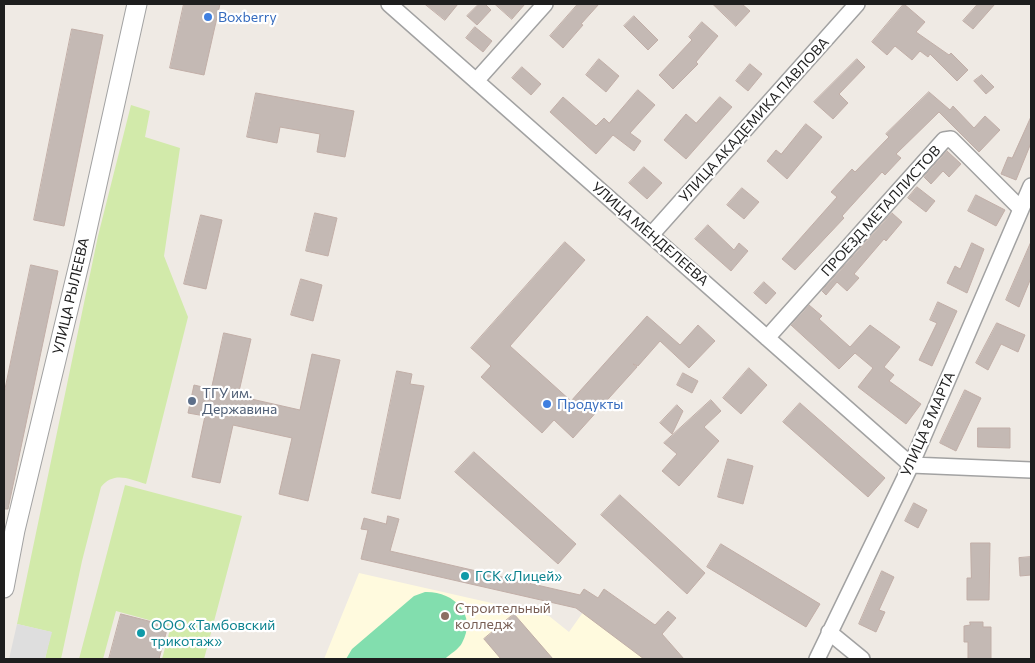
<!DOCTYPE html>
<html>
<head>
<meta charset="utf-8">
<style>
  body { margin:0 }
  #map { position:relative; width:1035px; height:663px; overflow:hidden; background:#efeae4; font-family:Commissioner,sans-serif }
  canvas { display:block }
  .frame { position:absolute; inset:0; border:5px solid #1e1e1e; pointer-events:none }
</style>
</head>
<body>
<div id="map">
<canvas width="1035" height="663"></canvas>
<div class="frame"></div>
</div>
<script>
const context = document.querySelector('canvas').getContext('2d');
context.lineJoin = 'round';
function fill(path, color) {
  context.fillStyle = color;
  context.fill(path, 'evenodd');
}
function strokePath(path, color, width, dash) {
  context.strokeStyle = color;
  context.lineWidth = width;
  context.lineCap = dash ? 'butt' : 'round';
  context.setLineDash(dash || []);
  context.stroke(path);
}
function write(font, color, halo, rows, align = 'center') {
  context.font = font + ' Commissioner,sans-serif';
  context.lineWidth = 4.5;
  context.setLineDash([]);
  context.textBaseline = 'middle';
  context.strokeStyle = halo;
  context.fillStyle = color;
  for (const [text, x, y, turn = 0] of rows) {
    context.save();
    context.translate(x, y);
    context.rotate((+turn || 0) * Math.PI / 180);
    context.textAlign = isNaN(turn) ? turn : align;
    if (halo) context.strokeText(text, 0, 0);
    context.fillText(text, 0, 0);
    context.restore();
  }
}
fill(new Path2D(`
  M 359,573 L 549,616 L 569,632 L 586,608 L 576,600 L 584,589 L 598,598 L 604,589 L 661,633 L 684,659 L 324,659 Z`), '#fffade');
fill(new Path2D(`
  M 131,105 L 150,111 L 145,137 L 180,148 L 164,256 L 188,317 L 146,484 C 129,479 114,471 101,487 L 82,561 L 61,659 L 45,659 L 51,632 L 17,624 L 98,236 Z
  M 125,485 L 242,516 L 204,659 L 162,659 L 171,626 L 116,611 L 103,659 L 79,659 Z`), '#d2eaaa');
fill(new Path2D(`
  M 425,592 C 453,591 478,614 462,643 C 459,649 450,654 445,659 L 346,659 L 352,649 L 414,596 Z`), '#82deae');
fill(new Path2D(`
  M 17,624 L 52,632 L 45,659 L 9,659 Z`), '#dedede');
const building = new Path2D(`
  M 184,4 L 220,4 L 204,75 L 170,68 Z
  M 425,4 L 458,4 L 445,20 Z
  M 479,4 L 485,4 L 491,10 L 477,25 L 467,16 Z
  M 495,4 L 525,4 L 512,19 Z
  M 578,4 L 599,4 L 581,24 L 583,25 L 563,48 L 550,36 Z
  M 713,4 L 742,4 L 750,11 L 736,26 Z
  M 904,4 L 925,22 L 916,32 L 949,55 L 951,53 L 968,70 L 957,81 L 930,54 L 928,57 L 920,51 L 912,60 L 895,46 L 887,55 L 872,42 Z
  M 978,4 L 995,4 L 973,29 L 963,21 Z
  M 634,16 L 658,40 L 648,50 L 624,26 Z
  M 702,22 L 718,36 L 696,62 L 698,64 L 673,89 L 659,75 L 692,40 L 689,37 Z
  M 475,27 L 492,41 L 483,52 L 466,38 Z
  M 72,29 L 103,35 L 64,226 L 34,220 Z
  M 599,59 L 619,76 L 606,92 L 586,75 Z
  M 857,59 L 865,67 L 839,94 L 848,103 L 833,119 L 814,102 Z
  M 750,64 L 762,74 L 748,91 L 736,81 Z
  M 522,67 L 541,84 L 531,95 L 512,78 Z
  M 982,75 L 994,87 L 986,94 L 974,81 Z
  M 638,90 L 655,105 L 630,133 L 641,141 L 634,151 L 613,135 L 596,154 L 550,112 L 563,97 L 596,126 L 604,118 L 609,123 Z
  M 929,92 L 950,110 L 953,106 L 974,128 L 985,116 L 1000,130 L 979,152 L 939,112 L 896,154 L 901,158 L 885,175 L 882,172 L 842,216 L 844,218 L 795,270 L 782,259 L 837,197 L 831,192 L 852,169 L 855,172 L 889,137 L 886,134 Z
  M 256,93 L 354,111 L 345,157 L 317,152 L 320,134 L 280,127 L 277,143 L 247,137 Z
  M 720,97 L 732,107 L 686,159 L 664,140 L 686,114 L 696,123 Z
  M 1031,117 L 1031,143 L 1016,180 L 1001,174 L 1008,157 L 1012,158 Z
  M 806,124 L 822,137 L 787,179 L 767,161 L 776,150 L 781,154 Z
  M 947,151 L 961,164 L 949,177 L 943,171 L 931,184 L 924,177 Z
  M 644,167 L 662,183 L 647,199 L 629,183 Z
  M 917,187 L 935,201 L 926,212 L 908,198 Z
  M 742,188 L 759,202 L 744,219 L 727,205 Z
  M 976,195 L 1005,210 L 996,226 L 968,211 Z
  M 315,213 L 337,218 L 328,256 L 306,251 Z
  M 892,213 L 902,222 L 886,241 L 884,239 L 854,274 L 859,278 L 847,291 L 837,282 L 826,295 L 822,291 Z
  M 201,215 L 222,220 L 206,289 L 184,284 Z
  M 708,225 L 734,250 L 739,243 L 748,251 L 731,271 L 695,239 Z
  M 565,242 L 585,260 L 510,346 L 571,401 L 647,316 L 680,345 L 698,325 L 715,341 L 689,368 L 660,341 L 638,366 L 633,364 L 637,367 L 573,438 L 554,420 L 542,433 L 481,377 L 491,366 L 471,348 Z
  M 1031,242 L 1031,278 L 1019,307 L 1006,300 Z
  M 972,243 L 984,249 L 967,293 L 947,283 L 955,266 L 960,269 Z
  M 31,265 L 58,271 L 8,509 L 4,509 L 4,394 Z
  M 301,279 L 322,285 L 313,321 L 291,315 Z
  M 764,282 L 776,293 L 766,304 L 754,293 Z
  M 938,302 L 957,311 L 932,366 L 919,360 L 937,323 L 930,320 Z
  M 809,305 L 822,316 L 819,319 L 850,347 L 870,325 L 900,347 L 884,367 L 894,375 L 889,381 L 921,404 L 906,424 L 858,387 L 873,368 L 855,353 L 839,369 L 791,325 Z
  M 997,323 L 1025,335 L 1018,352 L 1001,344 L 988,370 L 976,363 Z
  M 224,333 L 251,339 L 238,396 L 300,410 L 312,354 L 340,360 L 308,501 L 279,494 L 292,438 L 233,425 L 220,483 L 192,477 L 205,416 L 188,413 L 194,385 L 211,389 Z
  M 749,368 L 767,385 L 741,414 L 723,398 Z
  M 397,371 L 412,374 L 410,384 L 424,386 L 400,499 L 372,493 Z
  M 683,373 L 698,381 L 692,393 L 677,385 Z
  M 965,390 L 981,398 L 956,451 L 940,443 Z
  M 711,400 L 721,411 L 704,427 L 719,441 L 679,486 L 662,471 L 677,454 L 664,443 Z
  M 800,403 L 885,478 L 868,497 L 783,422 Z
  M 677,405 L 683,411 L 672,434 L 660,423 Z
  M 978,428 L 1010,428 L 1010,448 L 978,447 Z
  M 474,452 L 576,544 L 558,564 L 455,472 Z
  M 728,459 L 753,466 L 743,504 L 718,497 Z
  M 620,495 L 705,573 L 687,594 L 601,515 Z
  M 914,503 L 927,510 L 918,528 L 905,521 Z
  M 388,516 L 399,519 L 390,551 L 580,595 L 584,589 L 598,598 L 604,589 L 655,625 L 668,611 L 676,618 L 662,634 L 684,659 L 644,659 L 576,608 L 361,559 L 368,530 L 361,529 L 364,518 L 386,524 Z
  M 971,543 L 990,543 L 989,600 L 967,600 L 967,578 L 971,578 Z
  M 721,544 L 820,604 L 806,627 L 707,567 Z
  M 1031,557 L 1031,575 L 1020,576 L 1019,558 Z
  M 882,571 L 894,577 L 879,610 L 885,612 L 876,632 L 859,624 Z
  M 121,614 L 168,626 L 159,659 L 109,659 Z
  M 514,614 L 553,659 L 501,659 L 484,639 Z
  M 970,622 L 983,622 L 983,627 L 991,627 L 991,659 L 968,659 L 968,642 L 964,642 L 964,626 L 970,625 Z`);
fill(building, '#c4b9b4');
strokePath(building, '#c1aea7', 1);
const minor = new Path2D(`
  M 389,4 L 911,465 L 1031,470
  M 476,81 L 545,4
  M 651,235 L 857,4
  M 767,338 L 944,140 L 951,139 L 1021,209
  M 829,632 L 862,659
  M 817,659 L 911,465 L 1031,186`);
const tertiary = new Path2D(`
  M 4,588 L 15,530 L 82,252 L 137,4`);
strokePath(minor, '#a2a2a2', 18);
strokePath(tertiary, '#a2a2a2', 21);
strokePath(minor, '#fff', 15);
strokePath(tertiary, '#fff', 19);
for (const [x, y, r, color] of [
  [208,17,5,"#3f7fe0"],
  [192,401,5,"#5c6f8a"],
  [547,404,5,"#3f7fe0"],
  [465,576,5,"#0f9aa8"],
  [445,616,5,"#8d6e63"],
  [141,633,5,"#0f9aa8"]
]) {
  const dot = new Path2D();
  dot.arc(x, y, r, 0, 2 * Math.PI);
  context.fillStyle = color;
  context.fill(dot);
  strokePath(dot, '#fff', 2);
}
write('14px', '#366cbe', '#fff', [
  ["Boxberry",218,17],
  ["Продукты",557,404]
], 'left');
write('14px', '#1e1e1e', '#fff', [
  ["УЛИЦА АКАДЕМИКА ПАВЛОВА",754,120,-48],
  ["ПРОЕЗД МЕТАЛЛИСТОВ",881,211,-48],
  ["УЛИЦА МЕНДЕЛЕЕВА",650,234,41],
  ["УЛИЦА РЫЛЕЕВА",71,296,-77],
  ["УЛИЦА 8 МАРТА",928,424,-66]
]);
write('14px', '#4e5e75', '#fff', [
  ["ТГУ им.",202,393],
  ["Державина",202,409]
], 'left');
write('14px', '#0d838f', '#fff', [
  ["ГСК «Лицей»",475,576],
  ["ООО «Тамбовский",151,625],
  ["трикотаж»",151,641]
], 'left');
write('14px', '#785e54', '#fff', [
  ["Строительный",455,608],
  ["колледж",455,624]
], 'left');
</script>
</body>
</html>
